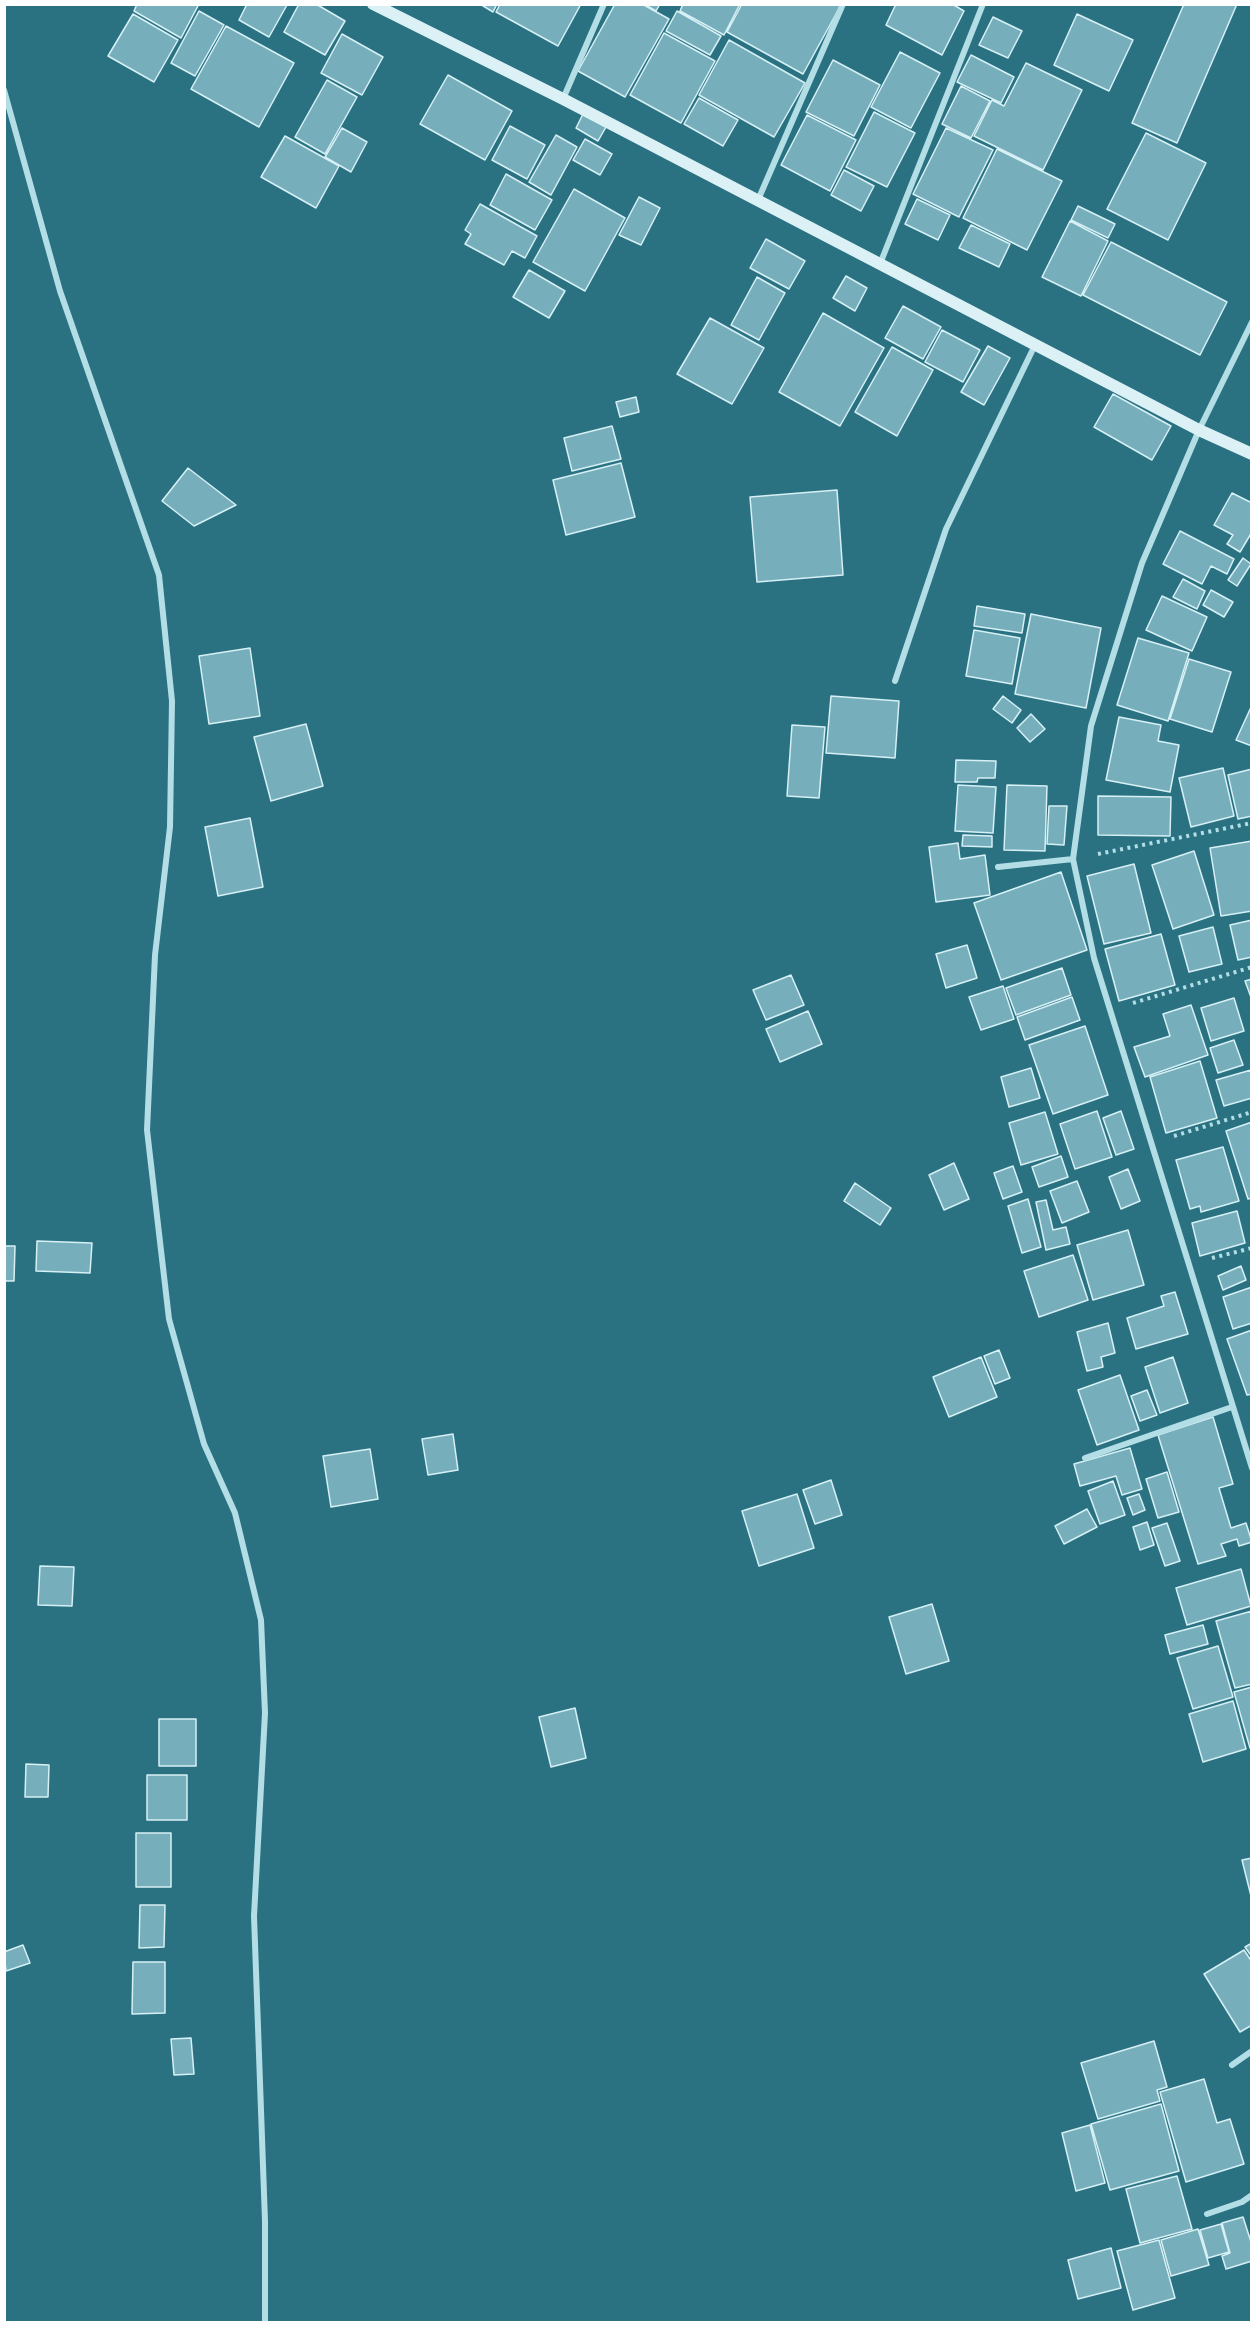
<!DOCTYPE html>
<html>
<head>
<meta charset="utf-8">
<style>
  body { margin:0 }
  #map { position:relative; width:1256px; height:2327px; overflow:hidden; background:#2a7282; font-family:Jost,sans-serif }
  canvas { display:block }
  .frame { position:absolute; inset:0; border:6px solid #fff; pointer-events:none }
</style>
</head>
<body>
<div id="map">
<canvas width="1256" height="2327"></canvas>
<div class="frame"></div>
</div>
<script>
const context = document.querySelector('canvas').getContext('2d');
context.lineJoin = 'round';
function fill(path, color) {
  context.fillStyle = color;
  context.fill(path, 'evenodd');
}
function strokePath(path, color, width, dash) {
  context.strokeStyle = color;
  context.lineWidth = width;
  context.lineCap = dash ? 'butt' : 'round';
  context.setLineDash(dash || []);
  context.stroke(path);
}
const building = new Path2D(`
  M 137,4 L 199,4 L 181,38 L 134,11 Z
  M 247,4 L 286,4 L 287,5 L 269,37 L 239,20 Z
  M 299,4 L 316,4 L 345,21 L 325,55 L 284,32 Z
  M 480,4 L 497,4 L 493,12 Z
  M 500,4 L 581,4 L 558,46 L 496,12 Z
  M 615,4 L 642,4 L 669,19 L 625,97 L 578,71 Z
  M 644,4 L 660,4 L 656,11 Z
  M 683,4 L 740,4 L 724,35 L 680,11 Z
  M 742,4 L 839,4 L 841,5 L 803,74 L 727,32 Z
  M 896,4 L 952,4 L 964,11 L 942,55 L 886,25 Z
  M 1184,4 L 1237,4 L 1177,143 L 1132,123 Z
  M 199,11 L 224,25 L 195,76 L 171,63 Z
  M 677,11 L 721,36 L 710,55 L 666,31 Z
  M 133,14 L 178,40 L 154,82 L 108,56 Z
  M 1077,14 L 1133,40 L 1109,91 L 1054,65 Z
  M 993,17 L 1022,31 L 1008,58 L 979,45 Z
  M 226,26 L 294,63 L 259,127 L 191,89 Z
  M 664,33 L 715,61 L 681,123 L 630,95 Z
  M 342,34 L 383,57 L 362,95 L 321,73 Z
  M 729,40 L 805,83 L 774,137 L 699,95 Z
  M 900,52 L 940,73 L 911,128 L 871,107 Z
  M 971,55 L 1014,77 L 1001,103 L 957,82 Z
  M 833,60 L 880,85 L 854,136 L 806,112 Z
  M 1026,63 L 1082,90 L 1043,170 L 974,136 L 992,100 L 1004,106 Z
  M 448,75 L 512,111 L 485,160 L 420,124 Z
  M 327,80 L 357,97 L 325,154 L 295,137 Z
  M 961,86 L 990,101 L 971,138 L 942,124 Z
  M 699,98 L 738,120 L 723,146 L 684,124 Z
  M 874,112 L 915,133 L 887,187 L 846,167 Z
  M 583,114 L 606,127 L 598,141 L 576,128 Z
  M 807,115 L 856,140 L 830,191 L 781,165 Z
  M 510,126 L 545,145 L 527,179 L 492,160 Z
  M 342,128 L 367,142 L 351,172 L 325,157 Z
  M 946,128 L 993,150 L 959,217 L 913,194 Z
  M 1146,133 L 1206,163 L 1168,240 L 1107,209 Z
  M 556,135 L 577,147 L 551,195 L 529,182 Z
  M 285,136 L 339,166 L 316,208 L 261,177 Z
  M 585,139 L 612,154 L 600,175 L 573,160 Z
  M 997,149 L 1062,181 L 1027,250 L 963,218 Z
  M 844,170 L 874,186 L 861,211 L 831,195 Z
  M 506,174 L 552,200 L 535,230 L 490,205 Z
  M 574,189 L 625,218 L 585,291 L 533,262 Z
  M 639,197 L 660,208 L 641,245 L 619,235 Z
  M 917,199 L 950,215 L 938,240 L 905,224 Z
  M 480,204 L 537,236 L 525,258 L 512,251 L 504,265 L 465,244 L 471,234 L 465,230 Z
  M 1078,206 L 1115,224 L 1108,238 L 1071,220 Z
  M 1070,221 L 1108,241 L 1081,296 L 1042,277 Z
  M 971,225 L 1010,244 L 999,267 L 959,248 Z
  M 766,239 L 805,261 L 789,289 L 750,268 Z
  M 1111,242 L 1227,302 L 1200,355 L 1083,295 Z
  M 529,270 L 565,291 L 549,318 L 513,297 Z
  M 846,276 L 867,288 L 855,311 L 833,298 Z
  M 757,277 L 785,293 L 759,340 L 731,325 Z
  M 903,306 L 941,327 L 923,359 L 885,338 Z
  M 823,313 L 884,348 L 840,426 L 779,392 Z
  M 710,318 L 764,348 L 732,404 L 677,374 Z
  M 942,330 L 980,350 L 963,382 L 925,362 Z
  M 988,346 L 1010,358 L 984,405 L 961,392 Z
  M 892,347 L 933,370 L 897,436 L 855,412 Z
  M 1113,394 L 1171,426 L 1152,460 L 1094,427 Z
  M 636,397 L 639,412 L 620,417 L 616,402 Z
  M 612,426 L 621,459 L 572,471 L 564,438 Z
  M 621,463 L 635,517 L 566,535 L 553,480 Z
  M 188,468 L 236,505 L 194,526 L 162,501 Z
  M 837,490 L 843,575 L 757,582 L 750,497 Z
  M 1232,493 L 1252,503 L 1252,532 L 1240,552 L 1227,544 L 1233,535 L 1214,525 Z
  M 1180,531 L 1234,559 L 1227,574 L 1211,566 L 1202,584 L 1163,564 Z
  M 1243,558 L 1251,564 L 1237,586 L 1228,580 Z
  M 1183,579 L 1205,591 L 1197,609 L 1173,597 Z
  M 1211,590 L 1233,602 L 1224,617 L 1203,605 Z
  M 1162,596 L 1207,617 L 1192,651 L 1146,630 Z
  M 977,606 L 1025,614 L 1022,633 L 974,626 Z
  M 1031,614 L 1101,628 L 1086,708 L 1015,694 Z
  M 974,630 L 1020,638 L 1012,684 L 966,676 Z
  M 1138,638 L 1189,653 L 1168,721 L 1117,705 Z
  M 250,648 L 260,716 L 209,724 L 199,656 Z
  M 1189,659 L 1231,672 L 1212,732 L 1170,719 Z
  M 831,696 L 899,701 L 895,758 L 826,753 Z
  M 1003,696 L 1021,710 L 1012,723 L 993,709 Z
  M 1252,705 L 1252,746 L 1236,740 Z
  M 1031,714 L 1045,729 L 1030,742 L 1017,728 Z
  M 1119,717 L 1161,725 L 1158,741 L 1179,745 L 1170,792 L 1106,780 Z
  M 306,724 L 323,786 L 271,801 L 254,737 Z
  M 792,725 L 825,727 L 819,798 L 787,796 Z
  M 956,760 L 996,761 L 995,778 L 978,778 L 977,782 L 955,782 Z
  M 1223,768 L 1234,816 L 1191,827 L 1179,778 Z
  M 1252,769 L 1252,816 L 1238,819 L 1228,775 Z
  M 958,785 L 996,787 L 993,833 L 955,831 Z
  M 1007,785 L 1047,786 L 1045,851 L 1004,850 Z
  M 1098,796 L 1171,797 L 1170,836 L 1098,835 Z
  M 1049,806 L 1067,806 L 1064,845 L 1047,844 Z
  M 250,818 L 263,887 L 218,896 L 205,827 Z
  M 963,835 L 992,836 L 992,847 L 962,846 Z
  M 1252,841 L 1252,911 L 1221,916 L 1210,848 Z
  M 958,843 L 960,859 L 985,855 L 990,895 L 936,902 L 929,847 Z
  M 1194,851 L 1214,915 L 1173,929 L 1152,865 Z
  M 1134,864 L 1151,933 L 1104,944 L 1087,876 Z
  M 1061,872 L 1087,950 L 1001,980 L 974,903 Z
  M 1252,920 L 1252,957 L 1238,960 L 1230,925 Z
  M 1213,927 L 1222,964 L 1189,972 L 1179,936 Z
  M 1161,934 L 1175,985 L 1119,1001 L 1105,949 Z
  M 967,945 L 977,978 L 946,988 L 936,954 Z
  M 1062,968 L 1071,995 L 1016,1015 L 1006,988 Z
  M 791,975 L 804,1005 L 766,1020 L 753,990 Z
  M 1252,979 L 1252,1000 L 1245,981 Z
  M 1003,986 L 1014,1019 L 981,1030 L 969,997 Z
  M 1072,997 L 1080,1020 L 1025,1040 L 1017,1017 Z
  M 1234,998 L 1244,1031 L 1211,1041 L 1201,1008 Z
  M 1191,1005 L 1208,1055 L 1145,1077 L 1134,1047 L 1170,1036 L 1163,1014 Z
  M 808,1011 L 822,1044 L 780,1062 L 766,1029 Z
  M 1085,1026 L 1108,1095 L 1053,1114 L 1029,1045 Z
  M 1234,1040 L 1243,1065 L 1218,1073 L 1210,1048 Z
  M 1200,1061 L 1217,1118 L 1166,1133 L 1150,1077 Z
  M 1031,1068 L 1040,1098 L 1009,1107 L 1001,1077 Z
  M 1251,1070 L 1252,1098 L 1224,1106 L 1216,1080 Z
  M 1097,1111 L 1112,1157 L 1075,1169 L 1060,1124 Z
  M 1121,1111 L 1134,1149 L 1116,1155 L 1103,1118 Z
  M 1045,1112 L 1058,1154 L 1021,1165 L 1009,1123 Z
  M 1252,1122 L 1252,1198 L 1248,1199 L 1226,1131 Z
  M 1223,1147 L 1239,1201 L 1201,1212 L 1200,1206 L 1190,1209 L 1176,1160 Z
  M 1061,1156 L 1068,1177 L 1039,1187 L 1032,1167 Z
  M 954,1163 L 969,1199 L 944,1210 L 929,1175 Z
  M 1013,1166 L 1022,1192 L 1003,1199 L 994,1173 Z
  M 1128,1169 L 1140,1201 L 1121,1209 L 1109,1177 Z
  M 1077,1181 L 1089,1212 L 1062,1223 L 1050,1191 Z
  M 855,1183 L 891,1208 L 880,1225 L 844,1201 Z
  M 1028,1199 L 1041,1247 L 1022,1253 L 1008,1206 Z
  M 1046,1200 L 1053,1230 L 1066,1227 L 1070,1244 L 1046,1250 L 1036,1202 Z
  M 1237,1211 L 1245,1243 L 1200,1256 L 1192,1223 Z
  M 1128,1230 L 1144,1285 L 1093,1300 L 1077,1245 Z
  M 37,1241 L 92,1243 L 90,1273 L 36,1271 Z
  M 4,1246 L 15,1246 L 14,1281 L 4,1281 Z
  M 1073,1255 L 1088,1300 L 1039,1317 L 1024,1271 Z
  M 1241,1266 L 1246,1280 L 1223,1290 L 1218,1276 Z
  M 1252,1287 L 1252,1323 L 1233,1329 L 1223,1297 Z
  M 1175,1292 L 1188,1334 L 1136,1349 L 1127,1318 L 1164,1306 L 1161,1296 Z
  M 1108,1323 L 1115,1353 L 1101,1357 L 1103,1367 L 1087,1371 L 1077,1332 Z
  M 1252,1330 L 1252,1394 L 1247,1395 L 1227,1339 Z
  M 999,1350 L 1010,1378 L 995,1384 L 984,1356 Z
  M 981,1357 L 997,1397 L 949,1417 L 933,1377 Z
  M 1173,1357 L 1188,1403 L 1160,1413 L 1145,1367 Z
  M 1120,1375 L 1139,1430 L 1097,1445 L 1078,1390 Z
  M 1147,1390 L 1157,1415 L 1140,1421 L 1131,1396 Z
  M 1213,1417 L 1233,1484 L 1219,1488 L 1231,1528 L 1246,1523 L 1252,1542 L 1239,1546 L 1237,1539 L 1221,1544 L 1226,1556 L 1198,1564 L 1158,1435 Z
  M 453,1434 L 458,1470 L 428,1475 L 422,1439 Z
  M 1130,1448 L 1142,1489 L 1122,1495 L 1116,1476 L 1080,1486 L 1074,1464 Z
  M 370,1449 L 378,1499 L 331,1507 L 323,1456 Z
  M 1167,1472 L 1179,1512 L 1158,1518 L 1146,1479 Z
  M 831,1480 L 842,1515 L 815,1524 L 803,1490 Z
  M 1113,1481 L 1125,1515 L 1100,1524 L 1088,1491 Z
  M 797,1494 L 814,1548 L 759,1566 L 742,1511 Z
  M 1139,1494 L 1145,1510 L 1133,1515 L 1127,1498 Z
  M 1087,1509 L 1097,1527 L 1064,1544 L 1055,1526 Z
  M 1147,1522 L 1154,1545 L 1140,1550 L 1133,1527 Z
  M 1167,1523 L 1180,1561 L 1165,1566 L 1152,1528 Z
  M 40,1566 L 74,1567 L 72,1606 L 38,1605 Z
  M 1241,1569 L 1251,1606 L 1187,1625 L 1176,1588 Z
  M 932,1604 L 949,1661 L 906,1674 L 889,1617 Z
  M 1252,1611 L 1252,1684 L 1235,1688 L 1216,1621 Z
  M 1203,1625 L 1208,1644 L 1170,1654 L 1165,1635 Z
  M 1218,1646 L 1233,1697 L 1193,1709 L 1177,1658 Z
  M 1252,1687 L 1252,1748 L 1250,1748 L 1234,1692 Z
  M 1233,1701 L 1246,1749 L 1203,1762 L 1189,1714 Z
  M 575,1708 L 586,1758 L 551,1767 L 539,1717 Z
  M 159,1719 L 196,1719 L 196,1766 L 159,1766 Z
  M 26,1764 L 49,1765 L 48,1797 L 25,1797 Z
  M 147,1775 L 187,1775 L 187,1820 L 147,1820 Z
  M 136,1833 L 171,1833 L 171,1887 L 136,1887 Z
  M 1252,1858 L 1252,1900 L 1242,1860 Z
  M 140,1905 L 165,1905 L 164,1947 L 139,1948 Z
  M 1252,1943 L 1252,1957 L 1245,1947 Z
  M 23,1945 L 30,1963 L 6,1971 L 4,1952 Z
  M 1244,1950 L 1252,1962 L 1252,2025 L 1240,2032 L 1204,1974 Z
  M 133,1962 L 165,1962 L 165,2013 L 132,2014 Z
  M 191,2038 L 194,2074 L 174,2075 L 171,2039 Z
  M 1154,2041 L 1167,2087 L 1157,2090 L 1160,2101 L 1098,2119 L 1081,2063 Z
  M 1204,2079 L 1217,2123 L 1230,2119 L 1244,2164 L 1186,2182 L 1160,2092 Z
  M 1161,2104 L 1179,2171 L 1110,2190 L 1091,2124 Z
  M 1090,2125 L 1105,2183 L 1076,2191 L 1062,2133 Z
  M 1177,2176 L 1192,2229 L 1140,2243 L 1126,2189 Z
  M 1243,2217 L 1252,2245 L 1252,2261 L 1226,2269 L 1222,2256 L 1230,2253 L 1222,2223 Z
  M 1221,2224 L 1229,2252 L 1208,2258 L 1200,2230 Z
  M 1198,2229 L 1209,2265 L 1171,2276 L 1161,2240 Z
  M 1159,2240 L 1175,2298 L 1133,2310 L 1117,2251 Z
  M 1111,2248 L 1121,2288 L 1078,2299 L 1068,2260 Z`);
fill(building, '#76afbb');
strokePath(building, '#d6f0f5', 1.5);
strokePath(new Path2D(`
  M 1098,854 L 1252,823
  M 1133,1003 L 1252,967
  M 1174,1136 L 1252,1112
  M 1212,1258 L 1252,1248`), '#b3dee6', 4, [3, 4.5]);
strokePath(new Path2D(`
  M 4,90 L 60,291 L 159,575 L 172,701 L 170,827 L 155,955 L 147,1130 L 169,1319 L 204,1444 L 235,1513 L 261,1620 L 265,1713 L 254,1916 L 265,2221 L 265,2322
  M 563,99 L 604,4
  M 758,200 L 843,4
  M 880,264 L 983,4
  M 1252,322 L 1199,430 L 1142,563 L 1091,726 L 1073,859 L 1094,958 L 1252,1468
  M 895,681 L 946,529 L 1035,345
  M 998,867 L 1073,859
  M 1085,1458 L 1232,1407
  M 1232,2065 L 1252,2051
  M 1207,2214 L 1242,2202 L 1252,2195`), '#b3dee6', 6);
strokePath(new Path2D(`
  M 373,4 L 563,99 L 1199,430 L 1252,454`), '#dcf1f6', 12);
</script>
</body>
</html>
